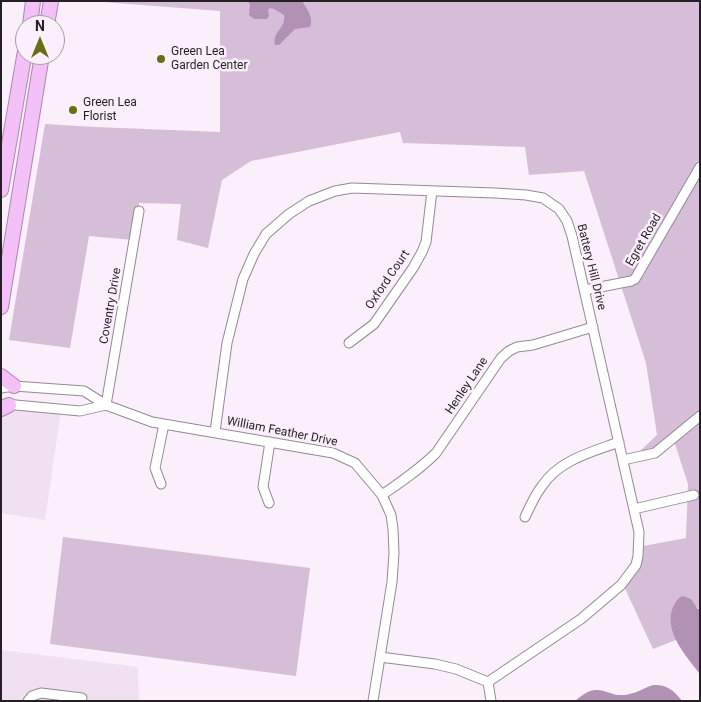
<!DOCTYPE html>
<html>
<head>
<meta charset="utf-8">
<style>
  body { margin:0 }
  #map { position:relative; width:701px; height:702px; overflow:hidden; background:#fbeffc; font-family:Roboto,sans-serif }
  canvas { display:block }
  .frame { position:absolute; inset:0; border:2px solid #231f23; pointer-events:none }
  .north { position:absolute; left:15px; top:15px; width:50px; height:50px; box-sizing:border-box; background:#fbeffc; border:1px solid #a59ca5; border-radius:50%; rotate:0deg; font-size:14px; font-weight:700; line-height:20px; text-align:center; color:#231f23 }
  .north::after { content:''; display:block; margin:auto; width:18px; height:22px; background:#686e13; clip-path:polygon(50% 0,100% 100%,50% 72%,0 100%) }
</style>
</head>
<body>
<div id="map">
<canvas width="701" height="702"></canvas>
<div class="frame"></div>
<div class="north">N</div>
</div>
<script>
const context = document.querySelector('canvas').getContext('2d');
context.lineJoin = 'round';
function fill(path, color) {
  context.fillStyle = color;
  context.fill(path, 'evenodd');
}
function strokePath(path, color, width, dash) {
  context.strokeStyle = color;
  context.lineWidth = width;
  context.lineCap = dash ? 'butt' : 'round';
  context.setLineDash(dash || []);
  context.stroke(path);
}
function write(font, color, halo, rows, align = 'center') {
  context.font = font + ' Roboto,sans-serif';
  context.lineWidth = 5;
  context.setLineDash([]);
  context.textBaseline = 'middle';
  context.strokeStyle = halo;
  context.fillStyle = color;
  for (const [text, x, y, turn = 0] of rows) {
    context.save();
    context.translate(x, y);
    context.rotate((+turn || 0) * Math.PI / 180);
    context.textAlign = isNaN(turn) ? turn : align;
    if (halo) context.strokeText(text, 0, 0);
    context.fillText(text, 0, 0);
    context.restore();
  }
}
fill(new Path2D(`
  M 9,405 L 61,410 L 45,520 L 1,513 L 1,409 Z
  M 1,650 L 138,667 L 139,701 L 1,701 Z`), '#f1e0f2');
fill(new Path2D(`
  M 90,1 L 700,1 L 700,609 L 680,597 L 676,640 L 653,649 L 622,582 L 638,547 L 686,538 L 688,484 L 675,444 L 638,453 L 657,435 L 646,363 L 584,171 L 529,175 L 525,147 L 403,143 L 400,132 L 251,161 L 222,180 L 208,248 L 177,240 L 181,204 L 139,203 L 133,240 L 89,236 L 70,348 L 9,340 L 45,124 L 95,127 L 220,132 L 220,11 Z
  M 63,537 L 310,568 L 296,676 L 50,644 Z`), '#d6bdd8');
fill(new Path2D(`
  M 248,1 L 302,1 C 307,9 314,18 310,27 L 295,29 L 279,45 L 275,45 C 272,31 286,29 284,15 L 274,9 L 270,8 L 268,10 L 269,16 L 267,19 L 254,19 L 249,15 L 250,5 Z
  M 683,596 L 691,599 L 697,608 L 700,610 L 700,674 C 686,656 663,631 673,607 C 676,602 677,598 683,596 Z
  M 653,685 C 666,684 674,690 682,701 L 575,701 C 581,696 588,690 596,690 C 604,689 613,696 623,695 C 633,695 644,688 653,685 Z`), '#b192b4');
const minor = new Path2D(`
  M 585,290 L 631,281 L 635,279 L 700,167
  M 349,343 L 374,324 L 413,268 L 422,252 L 426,242 L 432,191
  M 1,388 L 14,386 L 84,391 L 106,405 L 152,422 L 333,453 L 355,463 L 382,495 L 391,515 L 393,529 L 394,553 L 392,582 L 373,701
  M 5,404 L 80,411 L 106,405
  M 106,405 L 139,211
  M 215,432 L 227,343 L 243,279 L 254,254 L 266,234 L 289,214 L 309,201 L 335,191 L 352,188 L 495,193 L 526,195 L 543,198 L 559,209 L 567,221 L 572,236 L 639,532 L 638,556 L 636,565 L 621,585 L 581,619 L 488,682
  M 623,460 L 655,453 L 700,416
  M 161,484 L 155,468 L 164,424
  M 382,495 C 401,482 420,469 436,453 L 501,358 L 509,351 L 517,347 L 533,345 L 593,327
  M 269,503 L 263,487 L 270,442
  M 634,509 L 694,495
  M 525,517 C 530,506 535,495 542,486 C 559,460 592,452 619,442
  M 380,657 L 435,664 L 456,669 L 488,682 L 491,701
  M 28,701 L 32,696 L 41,693 L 82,698`);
const highway = new Path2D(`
  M 30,25 L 33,1
  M 47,25 L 51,1
  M 1,190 L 25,51
  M 1,307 L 42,55
  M 1,376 L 14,386
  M 1,409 L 9,405`);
strokePath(minor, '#948995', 11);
strokePath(highway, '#aa88ad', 16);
strokePath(minor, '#fff', 9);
strokePath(highway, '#f3c1f8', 14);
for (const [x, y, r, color] of [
  [161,59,5,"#686e13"],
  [73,110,5,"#686e13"]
]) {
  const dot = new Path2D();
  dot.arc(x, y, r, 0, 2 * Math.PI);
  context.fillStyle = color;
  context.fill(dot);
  strokePath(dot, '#fbeffc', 2);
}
write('12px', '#231f23', '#fbeffc', [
  ["Green Lea",171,52],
  ["Garden Center",171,66],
  ["Green Lea",83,103],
  ["Florist",83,117]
], 'left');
write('12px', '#231f23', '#fbeffc', [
  ["Egret Road",644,240,-60],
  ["Battery Hill Drive",591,267,76],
  ["Oxford Court",388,280,-56],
  ["Coventry Drive",111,306,-80],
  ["Henley Lane",467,386,-56],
  ["William Feather Drive",282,432,11]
]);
</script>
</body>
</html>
